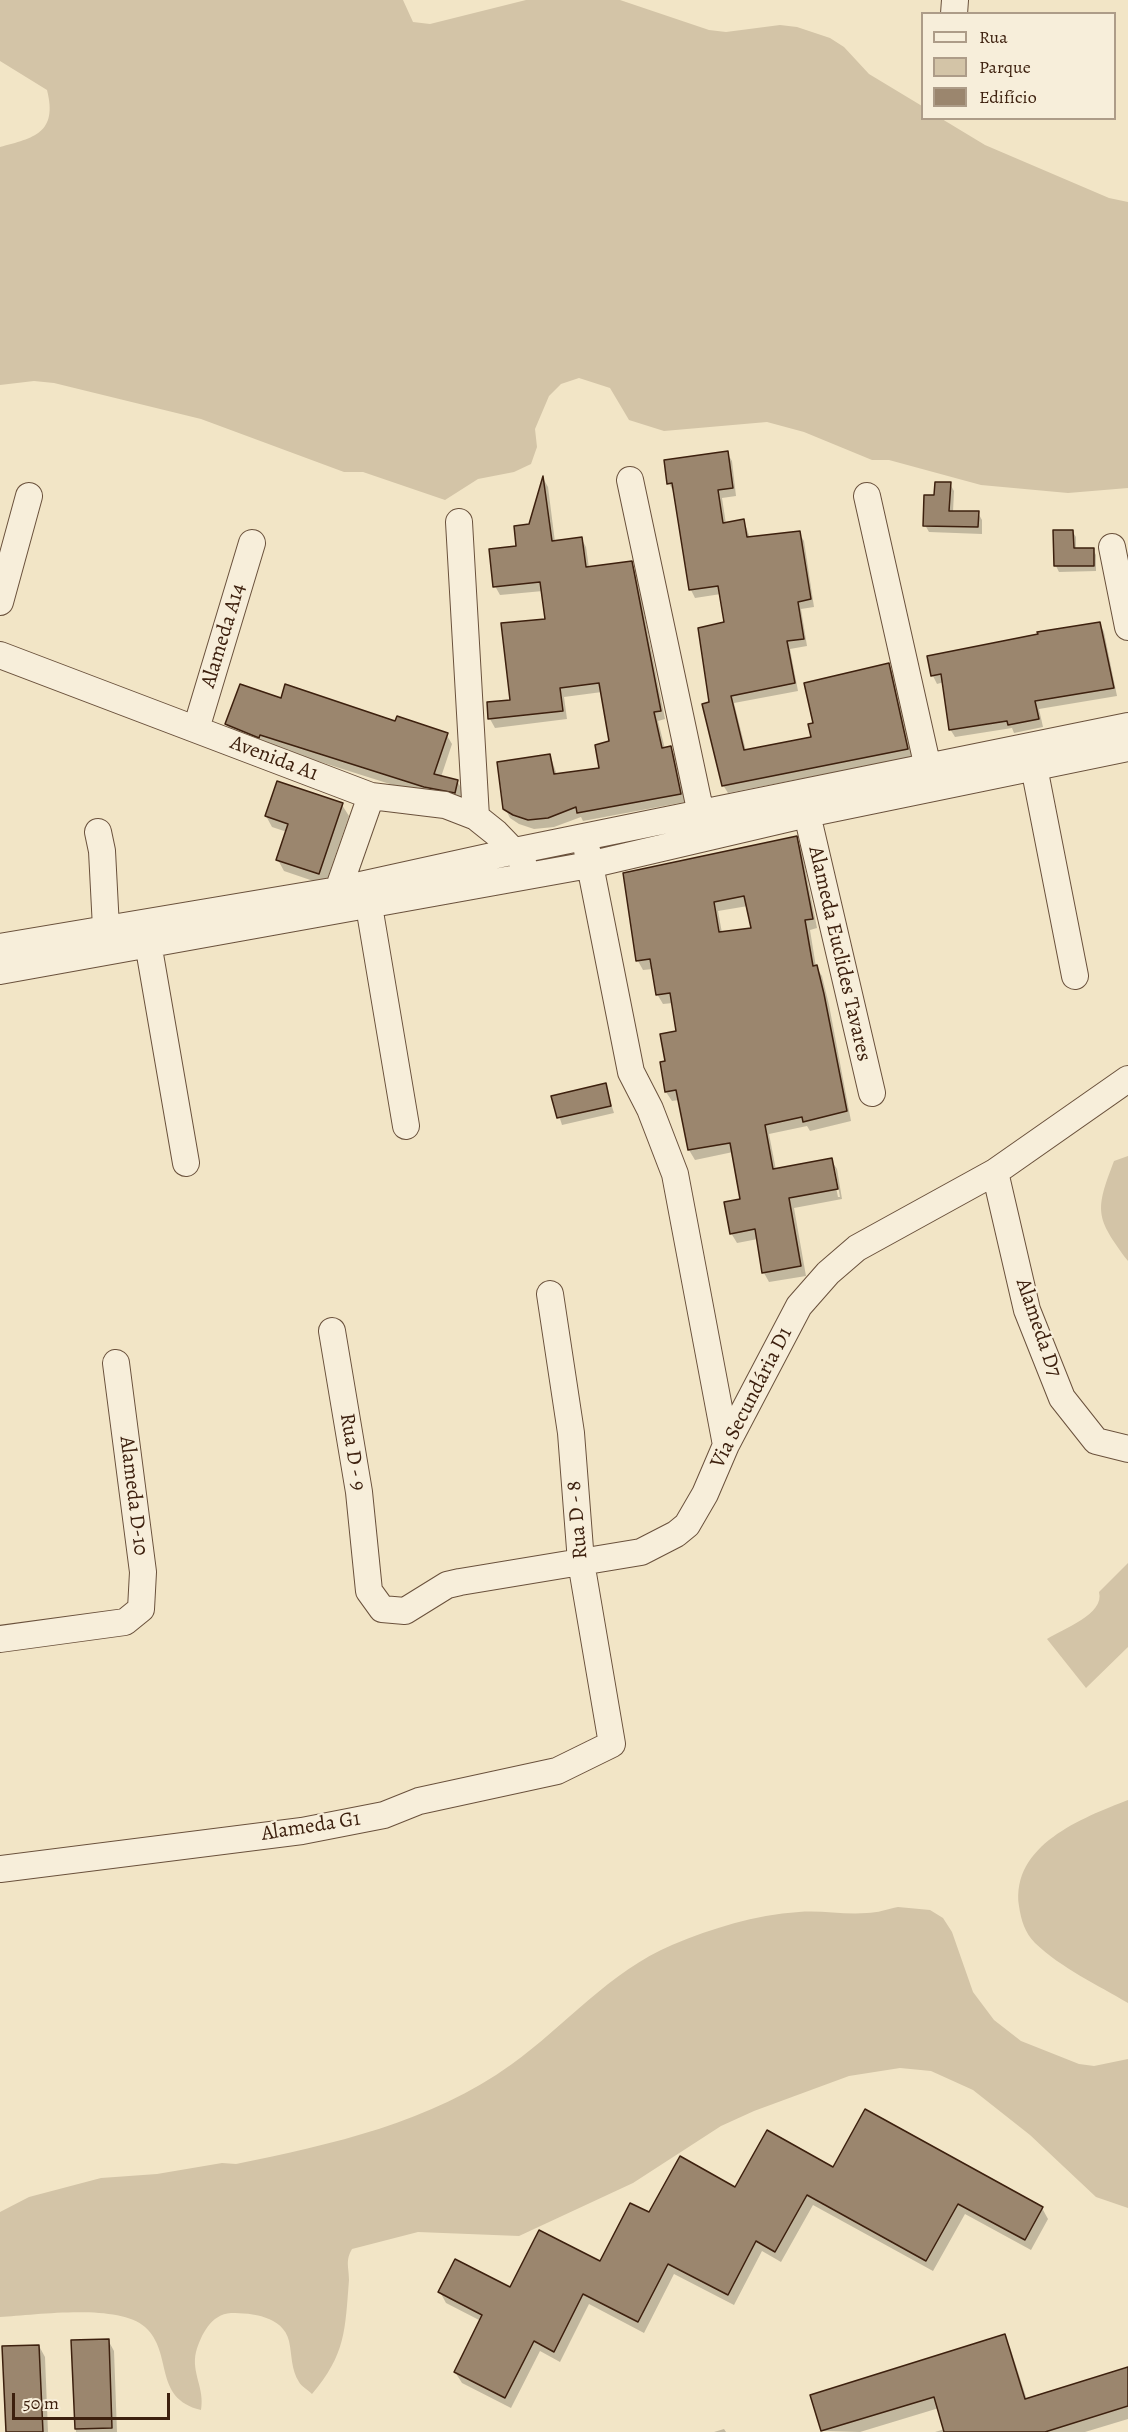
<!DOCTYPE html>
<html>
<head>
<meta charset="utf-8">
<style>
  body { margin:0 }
  #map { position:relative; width:1128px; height:2432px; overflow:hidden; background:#f2e5c6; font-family:Alegreya,serif }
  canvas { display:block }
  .legend { position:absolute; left:921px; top:12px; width:195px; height:108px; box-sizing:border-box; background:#f7eeda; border:2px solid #ad9c88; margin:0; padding:8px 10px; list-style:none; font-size:18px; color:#3d200e }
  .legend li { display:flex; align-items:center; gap:12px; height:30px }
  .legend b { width:30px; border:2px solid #ad9c88 }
  .scale { position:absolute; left:12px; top:2393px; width:158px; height:27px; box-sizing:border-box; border:3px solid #3d200e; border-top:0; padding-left:8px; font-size:18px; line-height:21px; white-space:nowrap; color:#3d200e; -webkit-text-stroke:4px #f7eeda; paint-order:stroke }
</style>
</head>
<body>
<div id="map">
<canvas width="1128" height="2432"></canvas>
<ul class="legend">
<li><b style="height:8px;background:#f7eeda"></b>Rua</li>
<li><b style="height:16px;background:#d3c4a7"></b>Parque</li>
<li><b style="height:16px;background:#9b866e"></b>Edifício</li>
</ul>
<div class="scale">50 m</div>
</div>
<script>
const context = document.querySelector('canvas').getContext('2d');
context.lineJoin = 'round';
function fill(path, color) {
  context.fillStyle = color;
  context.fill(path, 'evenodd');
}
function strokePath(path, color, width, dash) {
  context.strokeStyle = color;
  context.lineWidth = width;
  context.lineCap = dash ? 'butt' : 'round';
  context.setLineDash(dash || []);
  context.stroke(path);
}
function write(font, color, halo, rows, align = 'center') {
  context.font = font + ' Alegreya,serif';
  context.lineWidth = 4.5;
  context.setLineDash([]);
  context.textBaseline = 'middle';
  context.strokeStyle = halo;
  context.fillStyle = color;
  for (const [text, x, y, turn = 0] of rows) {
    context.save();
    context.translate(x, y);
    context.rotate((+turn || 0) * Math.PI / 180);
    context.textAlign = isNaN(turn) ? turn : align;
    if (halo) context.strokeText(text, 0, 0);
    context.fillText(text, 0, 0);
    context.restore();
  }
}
fill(new Path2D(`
  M 0,0 L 403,0 L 413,22 L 430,24 L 526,0 L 620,0 L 709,30 L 726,32 L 780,25 L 797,27 L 830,38 L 844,47 L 869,74 L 922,106 L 922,118 L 942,119 L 985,145 L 1109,198 L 1128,202 L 1128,488 L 1068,493 L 981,485 L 889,460 L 872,460 L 804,432 L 767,422 L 664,431 L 629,420 L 610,388 L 579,378 L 561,384 L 549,396 L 535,429 L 537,447 L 531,464 L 514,472 L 478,479 L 445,500 L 363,472 L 344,472 L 201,419 L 54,383 L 34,381 L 0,385 L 0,147 C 34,138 58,133 47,90 L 0,61 Z
  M 1128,1156 L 1128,1261 C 1095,1217 1095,1211 1114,1161 Z
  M 1128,1563 L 1128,1647 L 1086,1688 L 1047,1639 C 1063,1629 1105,1614 1099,1592 Z
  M 1128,1800 L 1128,2003 C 1098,1985 1061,1968 1035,1943 C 1025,1933 1021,1920 1019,1906 C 1011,1845 1082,1818 1128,1800 Z
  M 898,1907 L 930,1910 L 943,1918 L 952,1932 L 973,1992 L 994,2020 L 1021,2041 L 1079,2064 L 1094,2066 L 1128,2059 L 1128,2208 L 1096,2197 L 1030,2135 L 973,2090 L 931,2071 L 900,2068 L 849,2076 L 754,2111 L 721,2126 L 633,2183 L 519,2236 L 418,2232 L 352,2249 C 345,2261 349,2267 349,2280 C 345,2330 346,2354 312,2394 C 308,2390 301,2386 299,2382 C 291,2370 292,2354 289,2341 C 283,2316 252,2313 231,2313 C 211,2314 201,2335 196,2352 C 191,2373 205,2388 201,2410 C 152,2398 174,2353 145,2327 C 118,2303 36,2315 0,2317 L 0,2212 L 29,2197 L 101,2178 L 157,2174 L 222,2163 L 236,2164 C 333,2144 430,2123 512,2064 C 565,2026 610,1971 672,1945 C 713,1928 754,1915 799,1912 C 821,1910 844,1915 867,1913 C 877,1913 888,1909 898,1907 Z`), '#d3c4a7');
fill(new Path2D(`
  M 727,453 L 732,461 L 736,496 L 722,498 L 726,524 L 744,521 L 750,538 L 799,533 L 804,541 L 814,607 L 801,609 L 807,646 L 790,649 L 798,691 L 734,703 L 746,751 L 813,738 L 815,724 L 888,664 L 893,672 L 912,757 L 728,793 L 723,785 L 711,703 L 726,624 L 721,594 L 695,598 L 691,590 L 673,491 L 669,483 Z
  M 544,480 L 548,487 L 555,542 L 581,538 L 586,547 L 589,568 L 631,562 L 636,572 L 665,719 L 658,721 L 665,749 L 670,748 L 676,756 L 685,802 L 583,821 L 581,817 L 554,827 L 534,829 L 519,824 L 510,818 L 505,808 L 550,755 L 557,775 L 601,769 L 611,743 L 602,692 L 564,697 L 567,719 L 495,728 L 490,719 L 512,701 L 547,620 L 543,591 L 500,595 L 495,586 L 530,525 Z
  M 950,484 L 954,491 L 953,512 L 978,513 L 982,520 L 982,534 L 929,532 L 925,525 Z
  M 1072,531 L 1076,537 L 1076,550 L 1093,549 L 1096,555 L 1096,571 L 1059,572 L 1056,566 Z
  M 1100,624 L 1104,632 L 1117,696 L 1039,709 L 1043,727 L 1014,733 L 1012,728 L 955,737 L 950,729 L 944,682 L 937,684 L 933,676 Z
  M 282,700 L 446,734 L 452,744 L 441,777 L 457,781 L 463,791 L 460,802 L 431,797 L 232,734 L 226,724 Z
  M 342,805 L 349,816 L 325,885 L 284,871 L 278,860 L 287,832 L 272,827 L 266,816 Z
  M 796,837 L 801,847 L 817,928 L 810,930 L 816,967 L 822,976 L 829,1005 L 851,1121 L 810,1131 L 807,1126 L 769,1134 L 776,1170 L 831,1160 L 837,1169 L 842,1199 L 794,1208 L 806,1276 L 769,1282 L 764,1273 L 758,1239 L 737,1243 L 731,1233 L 742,1201 L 733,1152 L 695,1160 L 689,1150 L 679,1100 L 672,1101 L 666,1092 L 667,1062 L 678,1032 L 673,1003 L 663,1004 L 657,994 L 653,969 L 643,970 L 638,961 ZM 748,906 L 753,930 L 722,933 L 718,911 ZM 832,1168 L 835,1168 L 840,1197 L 838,1197 Z
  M 605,1085 L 614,1113 L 562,1125 L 553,1097 Z
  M 833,2169 L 1042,2208 L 1048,2219 L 1031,2250 L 965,2214 L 933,2271 L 813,2205 L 781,2262 L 762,2251 L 734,2305 L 674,2274 L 644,2333 L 589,2304 L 560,2362 L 540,2351 L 511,2408 L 462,2383 L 455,2372 L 481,2321 L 446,2303 L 440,2292 L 510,2289 L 601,2263 L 649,2214 L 736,2189 Z
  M 1004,2336 L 1010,2347 L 1027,2400 L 1128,2368 L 1128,2419 L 1085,2432 L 935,2432 L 945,2429 L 939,2408 L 860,2432 L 823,2431 L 812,2396 Z
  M 108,2340 L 114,2351 L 117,2432 L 76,2432 L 73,2342 Z
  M 39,2346 L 45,2357 L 48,2432 L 7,2432 Z
  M 724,2429 L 726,2432 L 714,2432 Z`), '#0003');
const building = new Path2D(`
  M 728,451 L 733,488 L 718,490 L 723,523 L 744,519 L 747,537 L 800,531 L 811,599 L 798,602 L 804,639 L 787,641 L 795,683 L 731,696 L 744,750 L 811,737 L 808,724 L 813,723 L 804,683 L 889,663 L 908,749 L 722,786 L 702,704 L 709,702 L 698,628 L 724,622 L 718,586 L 689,590 L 672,483 L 667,484 L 664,460 Z
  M 543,476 L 552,541 L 582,537 L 586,567 L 632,561 L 661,711 L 654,712 L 662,748 L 671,746 L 681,794 L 577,813 L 576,807 L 548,818 L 528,820 L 513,815 L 503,809 L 497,762 L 550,754 L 554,774 L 599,768 L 595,745 L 609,741 L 599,683 L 560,688 L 563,711 L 488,719 L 487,702 L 510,700 L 501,623 L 545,619 L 540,582 L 493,587 L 489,549 L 516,546 L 514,526 L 529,524 Z
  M 935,482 L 951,482 L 949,511 L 979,511 L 978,527 L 923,526 L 924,495 L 934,495 Z
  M 1053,530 L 1073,530 L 1074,548 L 1094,548 L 1094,566 L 1054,566 Z
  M 1100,622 L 1114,688 L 1035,701 L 1039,719 L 1008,725 L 1007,721 L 949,730 L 941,674 L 931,676 L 927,656 L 1038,634 L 1037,632 Z
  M 240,684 L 281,698 L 285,684 L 395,721 L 397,716 L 448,733 L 434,774 L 458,780 L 455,793 L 424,787 L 260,735 L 259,738 L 225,724 Z
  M 277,781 L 343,803 L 319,874 L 276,860 L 288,824 L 265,816 Z
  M 797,836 L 813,919 L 805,920 L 813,966 L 817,965 L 824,994 L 847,1111 L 803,1122 L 802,1117 L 765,1125 L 773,1169 L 832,1158 L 838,1189 L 789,1198 L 801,1266 L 762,1273 L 755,1229 L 730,1234 L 724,1202 L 740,1199 L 730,1143 L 688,1150 L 676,1090 L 665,1092 L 660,1062 L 665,1061 L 660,1034 L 676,1031 L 670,993 L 656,995 L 650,959 L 636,961 L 623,873 ZM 744,896 L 751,928 L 719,932 L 714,902 Z
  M 606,1083 L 611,1106 L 557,1118 L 551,1096 Z
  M 865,2109 L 1043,2207 L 1025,2240 L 958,2204 L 926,2261 L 807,2195 L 775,2252 L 756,2241 L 728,2295 L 668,2264 L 638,2322 L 583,2294 L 554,2352 L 534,2341 L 505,2398 L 454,2372 L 482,2315 L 438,2292 L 455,2259 L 510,2287 L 539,2230 L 600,2261 L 630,2203 L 649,2212 L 680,2156 L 735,2187 L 767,2130 L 833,2167 Z
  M 1005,2334 L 1025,2399 L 1128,2367 L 1128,2406 L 1045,2432 L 944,2432 L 934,2397 L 821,2431 L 810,2395 Z
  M 109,2339 L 112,2428 L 75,2429 L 71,2340 Z
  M 39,2345 L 43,2432 L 6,2432 L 2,2346 Z`);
fill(building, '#9b866e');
strokePath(building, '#3d200e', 1.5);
const minor = new Path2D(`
  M 954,14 L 955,0
  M 630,480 L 701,814
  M 867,496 L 928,768
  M 459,522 L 476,817
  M 1112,547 L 1128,627
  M 0,602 L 29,496
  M 0,655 L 371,796 L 445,805 L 476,817 L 496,833 L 523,861
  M 196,729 L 252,543
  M 1034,767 L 1075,976
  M 807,814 L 872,1093
  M 98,832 L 102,851 L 106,928
  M 587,850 L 631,1072 L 650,1109 L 675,1174 L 726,1445
  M 338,890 L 371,796
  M 369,906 L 406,1126
  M 148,943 L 186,1163
  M 0,947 L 338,890 L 515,851 L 1128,726
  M 0,971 L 589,865 L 807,814 L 1128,748
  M 995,1172 L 1027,1310 L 1062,1398 L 1096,1441 L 1128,1449
  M 332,1331 L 359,1492 L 369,1591 L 382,1609 L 405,1611 L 447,1585 L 460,1582 L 641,1552 L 676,1534 L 687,1525 L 705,1494 L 726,1445 L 799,1306 L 828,1273 L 857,1248 L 995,1172 L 1128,1079
  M 0,1639 L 125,1622 L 141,1609 L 143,1572 L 116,1363
  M 0,1869 L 302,1831 L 384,1815 L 419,1801 L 557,1771 L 612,1744 L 581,1562 L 571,1433 L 550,1294`);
strokePath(minor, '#6a513c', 28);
strokePath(minor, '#f7eeda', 26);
write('21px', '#3d200e', '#f7eeda', [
  ["Alameda A14",224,636,-73],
  ["Avenida A1",274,759,21],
  ["Alameda Euclides Tavares",839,954,77],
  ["Alameda D7",1038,1328,71],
  ["Via Secundária D1",752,1398,-63],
  ["Rua D - 9",352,1452,81],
  ["Alameda D-10",133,1496,83],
  ["Rua D - 8",578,1520,-95],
  ["Alameda G1",311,1827,-9]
]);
</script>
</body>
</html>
